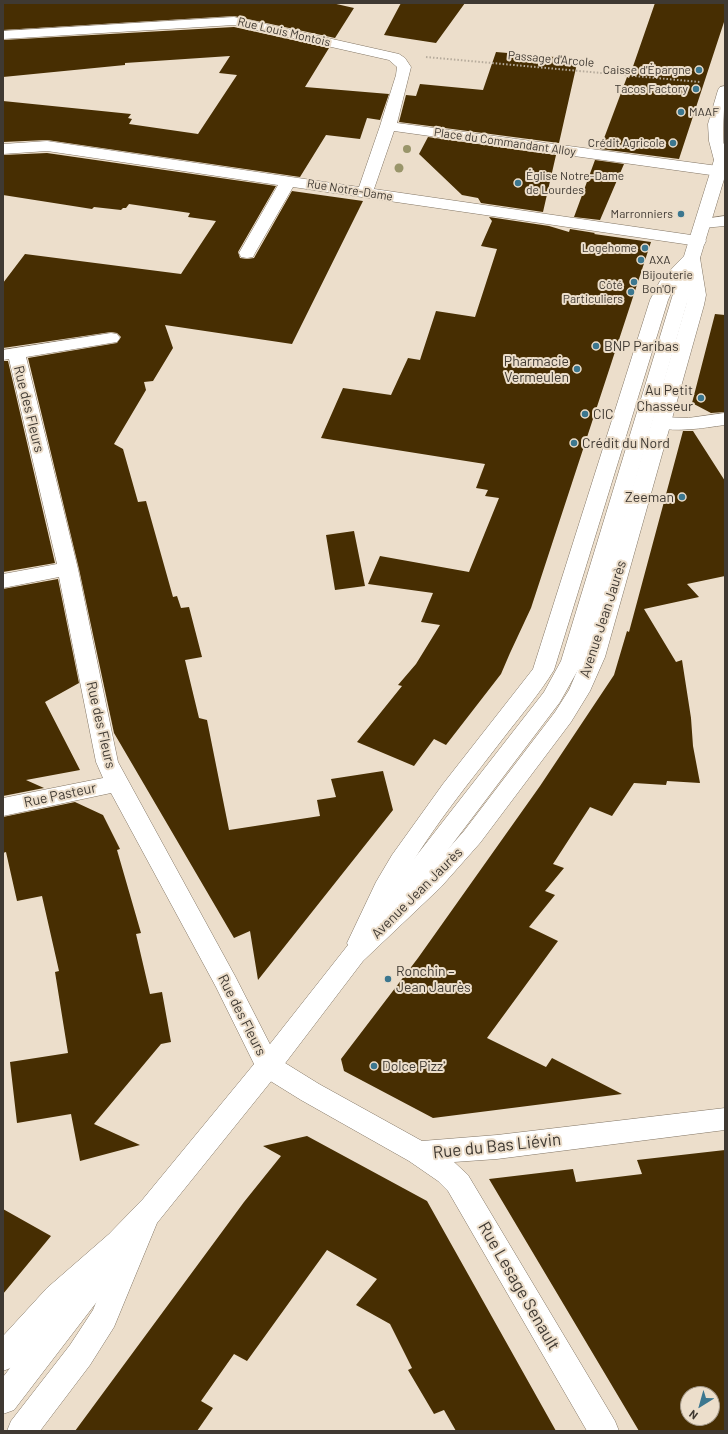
<!DOCTYPE html>
<html>
<head>
<meta charset="utf-8">
<style>
  body { margin:0 }
  #map { position:relative; width:728px; height:1434px; overflow:hidden; background:#ecdecb; font-family:Barlow,sans-serif }
  canvas { display:block }
  .frame { position:absolute; inset:0; border:4px solid #3f3932; pointer-events:none }
  .north { position:absolute; left:680px; top:1386px; width:40px; height:40px; box-sizing:border-box; background:#ecdecb; border:1px solid #a79c8e; border-radius:50%; rotate:217deg; font-size:11px; font-weight:700; line-height:16px; text-align:center; color:#3f3932 }
  .north::after { content:''; display:block; margin:auto; width:14px; height:18px; background:#3c778f; clip-path:polygon(50% 0,100% 100%,50% 72%,0 100%) }
</style>
</head>
<body>
<div id="map">
<canvas width="728" height="1434"></canvas>
<div class="frame"></div>
<div class="north">N</div>
</div>
<script>
const context = document.querySelector('canvas').getContext('2d');
context.lineJoin = 'round';
function fill(path, color) {
  context.fillStyle = color;
  context.fill(path, 'evenodd');
}
function strokePath(path, color, width, dash) {
  context.strokeStyle = color;
  context.lineWidth = width;
  context.lineCap = dash ? 'butt' : 'round';
  context.setLineDash(dash || []);
  context.stroke(path);
}
function write(font, color, halo, rows, align = 'center') {
  context.font = font + ' Barlow,sans-serif';
  context.lineWidth = 4;
  context.setLineDash([]);
  context.textBaseline = 'middle';
  context.strokeStyle = halo;
  context.fillStyle = color;
  for (const [text, x, y, turn = 0] of rows) {
    context.save();
    context.translate(x, y);
    context.rotate((+turn || 0) * Math.PI / 180);
    context.textAlign = isNaN(turn) ? turn : align;
    if (halo) context.strokeText(text, 0, 0);
    context.fillText(text, 0, 0);
    context.restore();
  }
}
fill(new Path2D(`
  M 23,3 L 332,3 L 354,8 L 335,38 L 234,16 L 3,30 L 3,4 Z
  M 401,3 L 465,3 L 436,43 L 384,35 Z
  M 655,3 L 725,3 L 725,19 L 679,159 L 600,149 L 627,77 L 629,78 Z
  M 234,27 L 329,48 L 305,87 L 389,94 L 380,120 L 367,118 L 360,139 L 326,135 L 300,177 L 47,140 L 3,142 L 3,101 L 131,114 L 128,118 L 132,119 L 129,124 L 198,134 L 237,75 L 219,73 L 230,56 L 125,63 L 125,65 L 3,77 L 3,40 Z
  M 496,52 L 578,59 L 559,143 L 399,122 L 406,95 L 416,96 L 420,84 L 483,90 Z
  M 428,137 L 556,155 L 543,212 L 481,203 L 478,198 L 462,195 L 419,154 Z
  M 47,153 L 276,186 L 238,252 L 240,258 L 247,259 L 254,258 L 292,191 L 363,201 L 292,344 L 165,325 L 173,348 L 153,381 L 144,382 L 146,390 L 114,444 L 123,449 L 138,502 L 146,501 L 173,597 L 177,596 L 181,608 L 189,607 L 202,657 L 185,660 L 199,718 L 207,720 L 229,830 L 320,816 L 317,800 L 336,797 L 331,779 L 383,771 L 393,810 L 258,980 L 250,931 L 234,938 L 114,733 L 79,569 L 28,358 L 117,343 L 121,337 L 117,333 L 111,332 L 3,348 L 3,283 L 25,254 L 181,274 L 216,221 L 188,217 L 190,213 L 129,204 L 126,208 L 123,208 L 121,210 L 94,207 L 92,209 L 3,195 L 3,155 Z
  M 595,160 L 624,164 L 600,220 L 574,217 Z
  M 489,217 L 549,226 L 569,232 L 570,229 L 595,233 L 594,234 L 651,242 L 531,608 L 510,653 L 501,674 L 446,745 L 434,739 L 414,766 L 357,742 L 402,686 L 398,685 L 416,664 L 440,625 L 421,622 L 433,593 L 368,584 L 380,556 L 469,572 L 499,498 L 485,496 L 488,490 L 476,488 L 485,464 L 321,438 L 343,388 L 391,395 L 408,358 L 420,360 L 436,311 L 475,317 L 497,249 L 481,246 L 492,221 Z
  M 715,314 L 725,315 L 725,412 L 711,413 L 692,403 Z
  M 3,361 L 8,361 L 55,563 L 3,572 Z
  M 683,431 L 693,431 L 725,481 L 725,576 L 687,584 L 699,597 L 644,609 L 676,662 L 682,660 L 691,718 L 693,746 L 700,783 L 667,781 L 666,785 L 634,783 L 612,816 L 590,807 L 553,864 L 564,868 L 545,891 L 555,895 L 529,927 L 558,941 L 487,1038 L 546,1067 L 552,1058 L 622,1094 L 433,1118 L 344,1071 L 341,1059 L 418,958 L 540,786 L 614,675 L 627,631 L 629,632 Z
  M 354,531 L 365,586 L 335,590 L 326,535 Z
  M 58,579 L 79,683 L 45,702 L 80,770 L 26,780 L 44,788 L 3,796 L 3,589 Z
  M 75,802 L 103,815 L 120,849 L 117,850 L 141,933 L 136,934 L 150,994 L 162,992 L 171,1042 L 161,1044 L 94,1124 L 140,1145 L 80,1161 L 71,1114 L 17,1123 L 10,1062 L 68,1053 L 55,972 L 59,971 L 42,896 L 17,901 L 6,852 L 3,853 L 3,817 Z
  M 307,1136 L 427,1201 L 556,1431 L 456,1431 L 444,1410 L 434,1414 L 408,1370 L 412,1368 L 390,1324 L 356,1305 L 377,1279 L 327,1250 L 247,1361 L 234,1354 L 201,1401 L 213,1408 L 197,1431 L 75,1431 L 244,1202 L 281,1156 L 263,1146 Z
  M 725,1150 L 725,1431 L 639,1431 L 489,1179 L 573,1169 L 576,1182 L 642,1174 L 637,1160 ZM 688,1394 L 712,1394 L 712,1418 L 688,1418 Z
  M 3,1209 L 51,1236 L 3,1294 Z`), '#472e02');
const minor = new Path2D(`
  M 234,17 L 399,54 L 405,58 L 411,67 L 397,123 L 718,166 L 725,170 L 724,174 L 718,176 L 394,131 L 374,189 L 698,236 L 704,237 L 706,241 L 704,245 L 698,246 L 293,187 L 255,253 L 253,257 L 247,258 L 241,257 L 239,253 L 278,185 L 47,151 L 3,154 L 3,144 L 47,141 L 359,187 L 380,126 L 396,75 L 397,67 L 389,60 L 234,25 L 3,39 L 3,31 Z
  M 725,143 L 725,164 L 716,163 L 714,160 L 720,145 Z
  M 725,216 L 725,226 L 703,228 L 697,226 L 695,223 L 697,220 Z
  M 692,253 L 698,254 L 700,258 L 583,661 L 560,702 L 385,933 L 376,936 L 367,933 L 364,926 L 367,919 L 544,692 L 561,661 L 684,258 L 686,254 Z
  M 111,333 L 117,334 L 120,338 L 117,342 L 26,357 L 78,569 L 118,762 L 235,976 L 277,1058 L 319,1084 L 422,1141 L 497,1135 L 725,1108 L 725,1130 L 497,1159 L 454,1162 L 468,1175 L 615,1421 L 619,1431 L 587,1431 L 448,1191 L 438,1181 L 409,1161 L 301,1100 L 259,1074 L 216,987 L 111,793 L 3,816 L 3,798 L 103,778 L 96,762 L 59,577 L 3,588 L 3,574 L 57,564 L 9,359 L 3,360 L 3,350 Z
  M 725,413 L 725,425 C 702,428 678,433 655,427 L 653,423 L 655,419 L 662,417 L 688,418 Z
  M 115,1243 L 125,1247 L 129,1256 L 125,1265 L 14,1410 L 3,1414 L 3,1377 L 105,1247 Z`);
const major = new Path2D(`
  M 725,86 L 723,132 L 725,176 L 700,258 L 706,295 L 704,305 L 605,657 L 590,691 L 571,722 L 480,843 L 441,887 L 363,961 L 277,1074 L 157,1223 L 114,1327 L 90,1365 L 40,1431 L 7,1431 L 11,1421 L 70,1345 L 93,1310 L 110,1268 L 67,1306 L 13,1367 L 3,1371 L 3,1336 L 47,1288 L 109,1234 L 143,1199 L 259,1058 L 348,945 L 347,943 L 376,882 L 392,855 L 443,784 L 533,669 L 650,300 L 660,281 L 684,256 L 714,160 L 709,141 L 708,124 L 718,90 L 720,87 ZM 686,274 L 688,295 L 686,305 L 583,657 L 569,690 L 555,712 L 464,831 L 425,875 L 388,908 C 417,845 463,791 505,736 C 522,714 540,693 554,670 L 668,300 L 674,287 Z`);
strokePath(minor, '#827564', 1);
strokePath(major, '#827564', 1);
strokePath(new Path2D(`
  M 426,57 L 700,82`), '#b6ab9c', 2, [1.5, 2]);
fill(minor, '#fff');
fill(major, '#fff');
context.fillStyle = '#99956a';
for (const [x, y, r] of [
  [407,149,4],
  [399,168,4.5]
]) {
  context.beginPath();
  context.arc(x, y, r, 0, 2 * Math.PI);
  context.fill();
}
for (const [x, y, r, color] of [
  [699,70,4,"#3c778f"],
  [696,89,4,"#3c778f"],
  [681,112,4,"#3c778f"],
  [673,143,4,"#3c778f"],
  [518,183,4,"#3c778f"],
  [681,214,4,"#3c778f"],
  [645,248,4,"#3c778f"],
  [641,260,4,"#3c778f"],
  [634,282,4,"#3c778f"],
  [631,292,4,"#3c778f"],
  [596,346,4,"#3c778f"],
  [577,369,4,"#3c778f"],
  [701,398,4,"#3c778f"],
  [585,414,4,"#3c778f"],
  [574,443,4,"#3c778f"],
  [682,497,4,"#3c778f"],
  [388,979,4,"#3c778f"],
  [374,1066,4,"#3c778f"]
]) {
  const dot = new Path2D();
  dot.arc(x, y, r, 0, 2 * Math.PI);
  context.fillStyle = color;
  context.fill(dot);
  strokePath(dot, '#ecdecb', 1.5);
}
write('12px', '#3f3932', '#ecdecb', [
  ["Rue Louis Montois",284,32,13],
  ["Passage d'Arcole",551,59,5],
  ["Place du Commandant Alloy",505,142,8],
  ["Rue Notre-Dame",350,190,9]
]);
write('12px', '#3f3932', '#ecdecb', [
  ["Caisse d'Épargne",691,70],
  ["Tacos Factory",688,89],
  ["MAAF",689,112,"left"],
  ["Crédit Agricole",665,143],
  ["Église Notre-Dame",526,176,"left"],
  ["de Lourdes",526,190,"left"],
  ["Marronniers",673,214],
  ["Logehome",637,248],
  ["AXA",649,260,"left"],
  ["Bijouterie",642,275,"left"],
  ["Bon'Or",642,289,"left"],
  ["Côté",623,285],
  ["Particuliers",623,299]
], 'right');
write('14px', '#3f3932', '#ecdecb', [
  ["BNP Paribas",604,346],
  ["Pharmacie",569,361,"right"],
  ["Vermeulen",569,377,"right"],
  ["Au Petit",693,390,"right"],
  ["Chasseur",693,406,"right"],
  ["CIC",593,414],
  ["Crédit du Nord",582,443],
  ["Zeeman",674,497,"right"],
  ["Ronchin –",396,971],
  ["Jean Jaurès",396,987],
  ["Dolce Pizz'",382,1066]
], 'left');
write('14px', '#3f3932', '#ecdecb', [
  ["Rue des Fleurs",29,409,76],
  ["Avenue Jean Jaurès",603,619,-72],
  ["Rue des Fleurs",101,725,77],
  ["Rue Pasteur",60,795,-12],
  ["Avenue Jean Jaurès",417,893,-45],
  ["Rue des Fleurs",242,1015,63]
]);
write('17px', '#3f3932', '#ecdecb', [
  ["Rue du Bas Liévin",497,1146,-6],
  ["Rue Lesage Senault",519,1286,60]
]);
</script>
</body>
</html>
